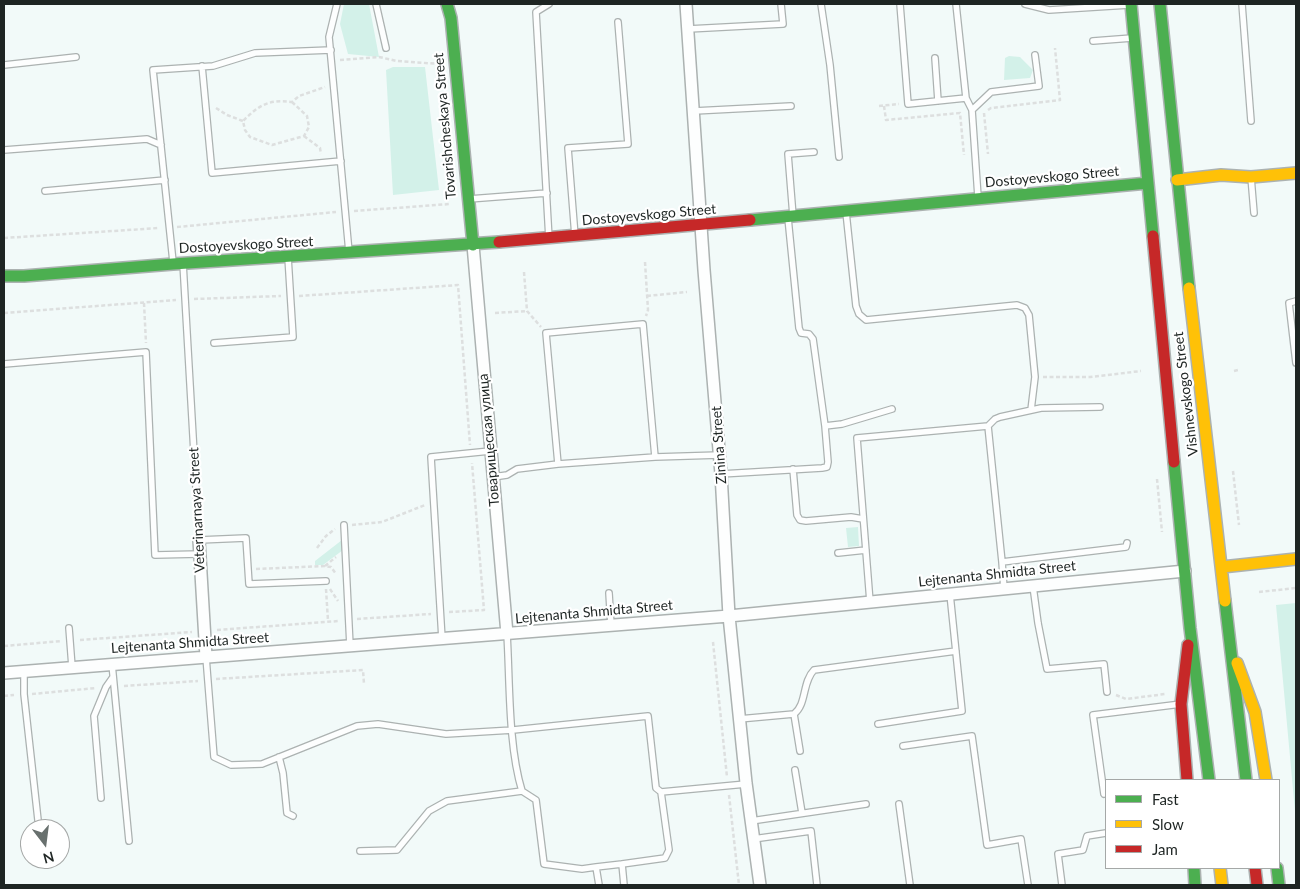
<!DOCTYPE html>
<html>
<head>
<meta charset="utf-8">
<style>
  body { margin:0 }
  #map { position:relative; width:1300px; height:889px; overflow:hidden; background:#f2faf9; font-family:Lato,sans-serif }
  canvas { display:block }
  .frame { position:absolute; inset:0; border:5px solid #1e2523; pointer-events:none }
  .legend { position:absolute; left:1105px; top:779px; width:175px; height:90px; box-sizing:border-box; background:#fff; border:1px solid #a5a8a7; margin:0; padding:6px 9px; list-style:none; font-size:15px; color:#1e2523 }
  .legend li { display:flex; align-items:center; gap:10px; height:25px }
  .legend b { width:25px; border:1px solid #a5a8a7 }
  .north { position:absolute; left:20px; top:819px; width:50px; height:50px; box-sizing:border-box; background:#fff; border:1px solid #a5a8a7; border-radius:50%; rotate:165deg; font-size:14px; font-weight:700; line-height:20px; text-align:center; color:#1e2523 }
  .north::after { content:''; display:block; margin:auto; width:18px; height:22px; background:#68706e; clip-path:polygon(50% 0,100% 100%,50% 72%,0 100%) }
</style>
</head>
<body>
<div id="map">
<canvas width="1300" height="889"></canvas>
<div class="frame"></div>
<ul class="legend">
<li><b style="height:6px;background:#4caf50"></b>Fast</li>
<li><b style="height:6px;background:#ffc107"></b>Slow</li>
<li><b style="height:6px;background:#c62828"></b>Jam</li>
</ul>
<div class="north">N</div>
</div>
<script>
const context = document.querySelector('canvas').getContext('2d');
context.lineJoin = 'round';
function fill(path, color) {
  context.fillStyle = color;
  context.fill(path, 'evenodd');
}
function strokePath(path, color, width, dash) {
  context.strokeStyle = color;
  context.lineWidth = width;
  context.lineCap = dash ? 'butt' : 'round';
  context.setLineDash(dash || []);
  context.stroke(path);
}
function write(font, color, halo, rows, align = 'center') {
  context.font = font + ' Lato,sans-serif';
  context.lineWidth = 4.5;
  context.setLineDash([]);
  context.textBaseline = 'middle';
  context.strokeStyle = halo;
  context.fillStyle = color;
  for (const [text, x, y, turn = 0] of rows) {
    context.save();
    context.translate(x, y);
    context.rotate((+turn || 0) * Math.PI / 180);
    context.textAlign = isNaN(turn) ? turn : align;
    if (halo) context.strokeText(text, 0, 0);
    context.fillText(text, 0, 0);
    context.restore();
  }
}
fill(new Path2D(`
  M 344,4 L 369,4 L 379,57 L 348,54 L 340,24 Z
  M 1009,56 L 1020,57 L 1033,70 L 1030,78 L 1004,80 L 1005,58 Z
  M 393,67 L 425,67 L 439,190 L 393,195 L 386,70 Z
  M 858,527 L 859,546 L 848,547 L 846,528 Z
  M 342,540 L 343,550 L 323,565 L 315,565 L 315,561 Z
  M 1296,603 L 1296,822 L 1276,605 Z`), '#d3f1e9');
const lane = new Path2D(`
  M 337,4 L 329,37 L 349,252
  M 376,4 L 386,48
  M 549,4 L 536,12 L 549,239
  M 821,4 L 830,65 L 839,157
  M 900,4 L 908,104 L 966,98 L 972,110
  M 956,4 L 966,98
  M 1025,4 L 1049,10 L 1129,5
  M 1242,4 L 1251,121
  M 688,29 L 783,24 L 781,4
  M 1093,41 L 1132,38
  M 935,58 L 938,101
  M 4,65 L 76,57
  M 202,66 L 212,173 L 341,161
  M 694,111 L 791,106
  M 4,150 L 147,139 L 161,145
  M 1251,177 L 1254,213
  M 45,191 L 165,180
  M 978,197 L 972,110 L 991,92 L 1039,86 L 1035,55
  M 469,199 L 547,193
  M 846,212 L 856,306 L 859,314 L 866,320 L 1017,305 L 1025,308 L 1029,315 L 1035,377 L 1031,410
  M 793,216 L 788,154 L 814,152
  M 575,236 L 568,148 L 628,144 L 618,22
  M 173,262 L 153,70 L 213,66 L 255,53 L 331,50
  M 183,263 L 199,540 L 246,538 L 249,584 L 326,581
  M 1296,301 L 1289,303 L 1296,363
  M 214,343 L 293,337 L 288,257
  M 4,364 L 146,352 L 155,555 L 200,554
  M 825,426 L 842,424 L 892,409
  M 988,426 L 1002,562
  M 558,464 L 546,333 L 643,324 L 655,457
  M 793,469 L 797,515 L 800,520 L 806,521 L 851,517 L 863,519
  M 721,474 L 822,468 L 827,467 L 828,462 L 825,426 L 813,339 L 809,334 L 801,333 L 799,328 L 788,218
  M 493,477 L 507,475 L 517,469 L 558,464 L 655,457 L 720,455
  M 344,525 L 350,646
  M 838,553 L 866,550
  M 1033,586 L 1038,623 L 1047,669 L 1104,664 L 1107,692
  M 1004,589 L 1002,562 L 1126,547 L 1127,543
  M 609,593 L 611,626
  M 870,602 L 857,438 L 988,426 L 995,419 L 1000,417 L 1041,408 L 1100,407
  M 69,628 L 72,667
  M 507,634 C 510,682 508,745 522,791 L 536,800 L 544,864 L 582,869 L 596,867 L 599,885
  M 442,639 L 431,457 L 490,451
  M 206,657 L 214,757 L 231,765 L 262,764 L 357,726 L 378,724 L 446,734 L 513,730 L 648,716 L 656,788 L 661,792 L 669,850 L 665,858 L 622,864 L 624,885
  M 112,664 L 129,841
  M 24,671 L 24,694 L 39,829
  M 794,714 C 807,704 802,682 814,670 L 956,651
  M 739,719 L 794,714 L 800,751
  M 878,724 L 962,711 L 950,594
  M 903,746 L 972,736 L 987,845 L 1021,839 L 1028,885
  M 279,757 L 283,773 L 287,813 L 293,816
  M 795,770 L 802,813
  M 661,792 L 746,784
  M 1106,793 L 1104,794 L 1093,715 L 1181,704
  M 101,798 L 94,716 L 106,687 L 113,677
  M 899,804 L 910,885
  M 751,821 L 866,804
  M 753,839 L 811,831 L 817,885
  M 360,851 L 397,850 L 429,811 L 447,801 L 522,791
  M 596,867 L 622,864
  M 1062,885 L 1058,854 L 1083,850 L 1087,836 L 1106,833`);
const street = new Path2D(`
  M 686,4 L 704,270 L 721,474 L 729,616 L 746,783 L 760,885
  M 473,245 L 507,634
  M 199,540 L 206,657
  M 4,673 L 729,616 L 1185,571`);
const fast = new Path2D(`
  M 447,4 L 451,18 L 473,245
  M 1131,4 L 1153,236
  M 1160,4 L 1189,288
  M 750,220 L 1148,183
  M 4,276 L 24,276 L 173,264 L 499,242
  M 1174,462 L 1190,628 L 1209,780
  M 1225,601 L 1246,780
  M 1194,868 L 1195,885
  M 1277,868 L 1279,885`);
const slow = new Path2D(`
  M 1177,180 L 1221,175 L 1251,177 L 1296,173
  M 1189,288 L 1225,601
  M 1222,567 L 1296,559
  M 1237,663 L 1255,712 L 1266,780
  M 1220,868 L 1222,885`);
const jam = new Path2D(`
  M 1153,236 L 1174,462
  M 499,242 L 750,220
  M 1187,780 L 1181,704 L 1188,645
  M 1255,868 L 1257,885`);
strokePath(lane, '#acb2b1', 8);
strokePath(street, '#acb2b1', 14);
strokePath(fast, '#acb2b1', 14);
strokePath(slow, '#acb2b1', 14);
strokePath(jam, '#acb2b1', 14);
strokePath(new Path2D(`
  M 340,60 L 379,57 L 397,61 L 440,64
  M 292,102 L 307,116 L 309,127 L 304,136 L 272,145 L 250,137 L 245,130 L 243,121 C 259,105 269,99 292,102 L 299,96 L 325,87
  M 879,106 L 899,104
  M 884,106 L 886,120 L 960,113 L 964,155
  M 216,108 L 227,115 L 243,121
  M 988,110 L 991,108 L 1060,100 L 1055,48
  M 984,113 L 988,154
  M 304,136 L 320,148 L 321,154
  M 354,211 L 450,204
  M 177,227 L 336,212
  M 4,238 L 159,228
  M 645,262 L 648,310 L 646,316
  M 524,272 L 527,311 L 541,327
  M 299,296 L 458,285 L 470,445
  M 647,296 L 687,292
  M 194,299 L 281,296
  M 144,303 L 146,343
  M 4,313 L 176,300
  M 495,313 L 527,311
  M 1234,371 L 1238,370
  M 1043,377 L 1090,377 L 1141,371
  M 1233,471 L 1239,525
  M 1157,479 L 1162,532
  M 352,525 L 382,522 L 425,505
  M 317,548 L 326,536 L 335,529
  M 325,566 L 336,557
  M 256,569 L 325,566 L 331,567 L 336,574
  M 326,589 L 328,621
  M 330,589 L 338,601
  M 1259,592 L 1296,588
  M 449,612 L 484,610 L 472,463
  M 357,619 L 431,614
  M 217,630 L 339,621
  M 80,640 L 192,632
  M 713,642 L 727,777
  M 4,646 L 62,641
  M 216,679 L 363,670 L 364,684
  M 124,686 L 198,681
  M 32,694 L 96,688
  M 1116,695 L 1126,699 L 1165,694
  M 4,696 L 14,695
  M 729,795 L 739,885`), '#dddfdf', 2.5, [4, 2.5]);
strokePath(lane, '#fdfefe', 5.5);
strokePath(street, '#fdfefe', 11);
strokePath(fast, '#4caf50', 11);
strokePath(slow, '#ffc107', 11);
strokePath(jam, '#c62828', 11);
write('14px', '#1e2523', '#fff', [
  ["Tovarishcheskaya Street",445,126,-95],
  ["Dostoyevskogo Street",1052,177,-5],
  ["Dostoyevskogo Street",649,215,-5],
  ["Dostoyevskogo Street",246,245,-3],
  ["Vishnevskogo Street",1186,394,-97],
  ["Товарищеская улица",489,440,-95],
  ["Zinina Street",719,445,-94],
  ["Veterinarnaya Street",197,510,-93],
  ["Lejtenanta Shmidta Street",997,574,-6],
  ["Lejtenanta Shmidta Street",594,612,-5],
  ["Lejtenanta Shmidta Street",190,643,-4]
]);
</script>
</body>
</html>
